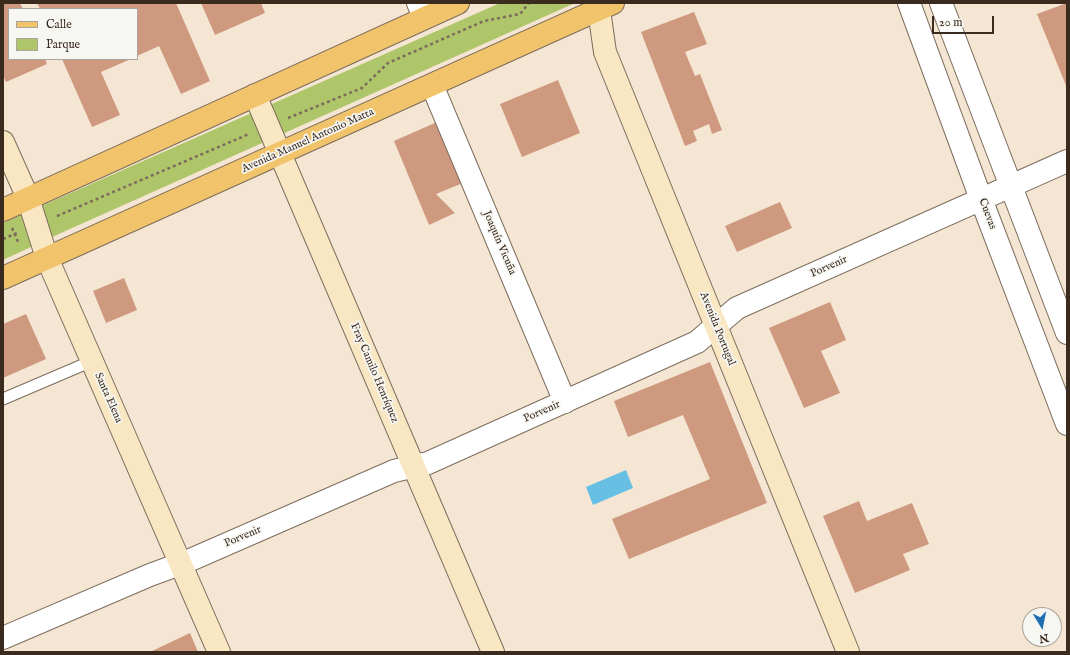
<!DOCTYPE html>
<html>
<head>
<meta charset="utf-8">
<style>
  body { margin:0 }
  #map { position:relative; width:1070px; height:655px; overflow:hidden; background:#f4e6d2; font-family:"IM FELL English",serif }
  canvas { display:block }
  .frame { position:absolute; inset:0; border:4px solid #3b2a1e; pointer-events:none }
  .legend { position:absolute; left:8px; top:8px; width:130px; height:52px; box-sizing:border-box; background:#f6f6f2; border:1px solid #aba49d; margin:0; padding:5px 7px; list-style:none; font-size:12px; color:#3b2a1e }
  .legend li { display:flex; align-items:center; gap:8px; height:20px }
  .legend b { width:20px; border:1px solid #aba49d }
  .north { position:absolute; left:1022px; top:607px; width:40px; height:40px; box-sizing:border-box; background:#f6f6f2; border:1px solid #aba49d; border-radius:50%; rotate:170deg; font-size:11px; font-weight:700; line-height:16px; text-align:center; color:#3b2a1e }
  .north::after { content:''; display:block; margin:auto; width:14px; height:18px; background:#1f6fb2; clip-path:polygon(50% 0,100% 100%,50% 72%,0 100%) }
  .scale { position:absolute; left:932px; top:16px; width:62px; height:18px; box-sizing:border-box; border:2px solid #3b2a1e; border-top:0; padding-left:5px; font-size:12px; line-height:14px; white-space:nowrap; color:#3b2a1e; -webkit-text-stroke:3px #f6f6f2; paint-order:stroke }
</style>
</head>
<body>
<div id="map">
<canvas width="1070" height="655"></canvas>
<div class="frame"></div>
<ul class="legend">
<li><b style="height:5px;background:#f1c36a"></b>Calle</li>
<li><b style="height:11px;background:#afc56a"></b>Parque</li>
</ul>
<div class="north">N</div>
<div class="scale">20 m</div>
</div>
<script>
const context = document.querySelector('canvas').getContext('2d');
context.lineJoin = 'round';
function fill(path, color) {
  context.fillStyle = color;
  context.fill(path, 'evenodd');
}
function strokePath(path, color, width, dash) {
  context.strokeStyle = color;
  context.lineWidth = width;
  context.lineCap = dash ? 'butt' : 'round';
  context.setLineDash(dash || []);
  context.stroke(path);
}
function write(font, color, halo, rows, align = 'center') {
  context.font = font + ' "IM FELL English",serif';
  context.lineWidth = 3.5;
  context.setLineDash([]);
  context.textBaseline = 'middle';
  context.strokeStyle = halo;
  context.fillStyle = color;
  for (const [text, x, y, turn = 0] of rows) {
    context.save();
    context.translate(x, y);
    context.rotate((+turn || 0) * Math.PI / 180);
    context.textAlign = isNaN(turn) ? turn : align;
    if (halo) context.strokeText(text, 0, 0);
    context.fillText(text, 0, 0);
    context.restore();
  }
}
fill(new Path2D(`
  M 500,3 L 575,3 L 61,233 L 3,260 L 3,223 Z`), '#afc56a');
fill(new Path2D(`
  M 626,470 L 633,488 L 593,505 L 586,487 Z`), '#67c0e4');
fill(new Path2D(`
  M 3,3 L 20,3 L 23,9 L 9,9 L 9,59 L 45,59 L 47,64 L 6,82 L 3,75 Z
  M 37,3 L 176,3 L 210,81 L 181,94 L 159,46 L 137,56 L 137,9 L 40,9 Z
  M 201,3 L 261,3 L 265,13 L 215,35 Z
  M 1067,3 L 1067,88 L 1037,14 Z
  M 694,12 L 707,44 L 685,52 L 695,76 L 700,74 L 722,130 L 712,134 L 709,124 L 693,131 L 697,141 L 685,146 L 641,32 Z
  M 62,59 L 131,59 L 101,72 L 120,115 L 92,127 Z
  M 558,80 L 580,133 L 522,157 L 500,104 Z
  M 437,122 L 463,183 L 436,194 L 455,213 L 429,225 L 394,141 Z
  M 780,202 L 792,228 L 737,252 L 725,226 Z
  M 124,278 L 137,310 L 106,323 L 93,291 Z
  M 830,302 L 846,340 L 821,351 L 840,393 L 804,408 L 769,328 Z
  M 26,314 L 46,359 L 3,378 L 3,324 Z
  M 710,362 L 767,503 L 629,559 L 612,519 L 710,479 L 683,415 L 628,437 L 614,401 Z
  M 859,501 L 867,521 L 912,503 L 929,544 L 903,554 L 910,570 L 855,593 L 823,516 Z
  M 190,633 L 198,652 L 150,652 Z`), '#cf9980');
const lane = new Path2D(`
  M 3,399 L 92,361`);
const street = new Path2D(`
  M 418,3 L 424,18
  M 909,3 L 981,199 L 1067,424
  M 941,3 L 1067,333
  M 432,85 L 565,402
  M 3,638 L 150,575 L 188,561 L 394,471 L 428,463 L 697,342 L 737,308 L 1067,161`);
const secondary = new Path2D(`
  M 598,3 L 605,52 L 848,652
  M 255,95 L 493,652
  M 3,142 L 28,198 L 47,258 L 219,652`);
const primary = new Path2D(`
  M 3,210 L 458,3
  M 3,278 L 613,3`);
strokePath(lane, '#7c6c5d', 13);
strokePath(street, '#7c6c5d', 24);
strokePath(secondary, '#7c6c5d', 24);
strokePath(primary, '#7c6c5d', 24);
strokePath(new Path2D(`
  M 288,118 L 362,88 L 388,63 L 484,21 L 520,14 L 529,3
  M 57,216 L 249,134
  M 12,228 L 18,242
  M 3,239 L 17,233`), '#7c6c5d', 2.5, [3, 3]);
strokePath(lane, '#fff', 11);
strokePath(street, '#fff', 22);
strokePath(secondary, '#f9e7c3', 22);
strokePath(primary, '#f1c36a', 22);
write('11px', '#3b2a1e', '#f6f6f2', [
  ["Avenida Manuel Antonio Matta",308,141,-24],
  ["Cuevas",987,214,69],
  ["Joaquín Vicuña",499,243,67],
  ["Porvenir",829,267,-24],
  ["Avenida Portugal",717,329,68],
  ["Fray Camilo Henríquez",374,373,67],
  ["Santa Elena",108,398,66],
  ["Porvenir",542,412,-24],
  ["Porvenir",243,537,-23]
]);
</script>
</body>
</html>
